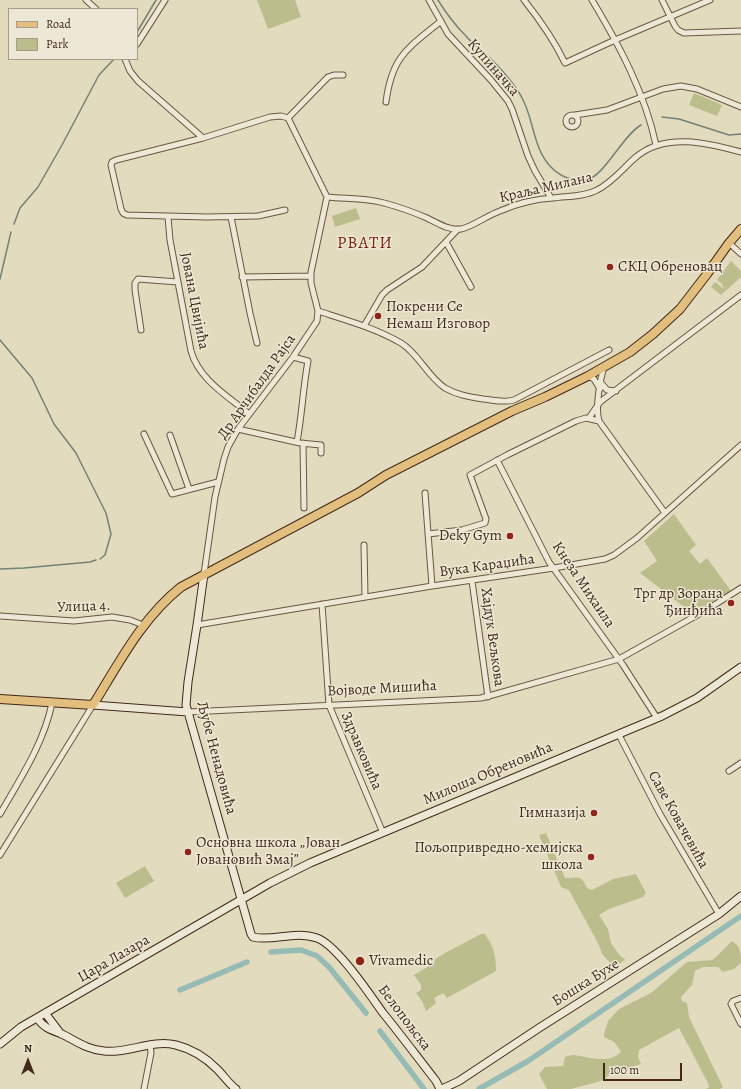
<!DOCTYPE html>
<html>
<head>
<meta charset="utf-8">
<style>
  body { margin:0 }
  #map { position:relative; width:741px; height:1089px; overflow:hidden; background:#e3dbbe; font-family:Alegreya,serif }
  canvas { display:block }
  .legend { position:absolute; left:8px; top:8px; width:130px; height:52px; box-sizing:border-box; background:#ede8d5; border:1px solid #a99c8a; margin:0; padding:5px 7px; list-style:none; font-size:12px; color:#42291a }
  .legend li { display:flex; align-items:center; gap:8px; height:20px }
  .legend b { width:20px; border:1px solid #a99c8a }
  .north { position:absolute; left:8px; top:1041px; width:40px; height:40px; -webkit-text-stroke:3px #ede8d5; paint-order:stroke; rotate:0deg; font-size:11px; font-weight:700; line-height:16px; text-align:center; color:#42291a }
  .north::after { content:''; display:block; margin:auto; width:14px; height:18px; background:#42291a; clip-path:polygon(50% 0,100% 100%,50% 72%,0 100%) }
  .scale { position:absolute; left:603px; top:1063px; width:79px; height:18px; box-sizing:border-box; border:2px solid #42291a; border-top:0; padding-left:5px; font-size:12px; line-height:14px; white-space:nowrap; color:#42291a; -webkit-text-stroke:3px #ede8d5; paint-order:stroke }
</style>
</head>
<body>
<div id="map">
<canvas width="741" height="1089"></canvas>
<ul class="legend">
<li><b style="height:5px;background:#e2be7f"></b>Road</li>
<li><b style="height:11px;background:#bbbe8c"></b>Park</li>
</ul>
<div class="north">N</div>
<div class="scale">100 m</div>
</div>
<script>
const context = document.querySelector('canvas').getContext('2d');
context.lineJoin = 'round';
function fill(path, color) {
  context.fillStyle = color;
  context.fill(path, 'evenodd');
}
function strokePath(path, color, width, dash) {
  context.strokeStyle = color;
  context.lineWidth = width;
  context.lineCap = dash ? 'butt' : 'round';
  context.setLineDash(dash || []);
  context.stroke(path);
}
function write(font, color, halo, rows, align = 'center') {
  context.font = font + ' Alegreya,serif';
  context.lineWidth = 3;
  context.setLineDash([]);
  context.textBaseline = 'middle';
  context.strokeStyle = halo;
  context.fillStyle = color;
  for (const [text, x, y, turn = 0] of rows) {
    context.save();
    context.translate(x, y);
    context.rotate((+turn || 0) * Math.PI / 180);
    context.textAlign = isNaN(turn) ? turn : align;
    if (halo) context.strokeText(text, 0, 0);
    context.fillText(text, 0, 0);
    context.restore();
  }
}
fill(new Path2D(`
  M 257,0 L 295,0 L 301,17 L 268,29 Z
  M 694,93 L 722,105 L 717,116 L 689,105 Z
  M 356,208 L 360,219 L 335,227 L 332,216 Z
  M 731,261 L 741,271 L 741,277 L 721,295 L 711,287 L 715,282 L 724,289 L 722,284 L 717,280 Z
  M 674,514 L 696,545 L 689,551 L 700,564 L 707,558 L 731,591 L 692,613 L 640,573 L 657,561 L 644,541 Z
  M 546,833 L 565,878 C 578,878 581,874 587,888 L 592,890 L 613,879 L 636,874 L 646,893 L 643,897 L 609,909 L 599,915 L 608,929 L 611,943 L 621,957 L 624,958 L 625,960 L 614,967 L 602,954 L 599,945 L 569,890 L 561,887 L 539,835 Z
  M 145,866 L 154,881 L 125,898 L 116,883 Z
  M 481,934 L 485,934 C 494,947 496,955 496,971 L 447,998 L 443,993 L 434,998 L 436,1003 L 426,1011 L 422,1001 L 416,993 L 421,990 L 421,985 L 414,975 L 434,963 L 435,959 L 445,953 Z
  M 732,941 C 741,946 741,954 741,963 L 734,969 L 723,972 L 718,967 L 703,967 L 695,971 L 692,985 L 681,997 L 682,1001 L 687,1003 L 689,1017 L 723,1087 L 720,1089 L 706,1089 L 709,1087 L 708,1083 L 679,1028 L 639,1050 L 638,1057 L 641,1064 L 611,1074 L 601,1081 L 571,1089 L 547,1089 L 539,1074 L 545,1067 L 563,1066 L 565,1057 C 568,1056 571,1055 574,1055 C 588,1057 611,1065 621,1051 L 614,1042 L 604,1037 C 604,1030 607,1027 608,1021 L 619,1009 L 651,993 L 687,962 L 712,960 L 716,957 Z`), '#bbbe8c');
strokePath(new Path2D(`
  M 438,0 C 446,13 455,25 466,36 C 473,45 483,51 491,59 C 503,71 517,86 524,102 C 534,123 534,149 550,166 C 559,176 572,182 586,180 C 604,177 622,136 641,125
  M 137,32 L 156,0
  M 662,117 L 679,119 L 729,135 L 741,134
  M 14,224 L 20,208 L 38,187 L 62,145 L 99,75 L 114,59
  M 0,279 L 11,232
  M 0,340 L 32,378 L 54,424 L 76,453 L 106,513 L 111,534 L 105,555 L 100,559
  M 0,569 L 24,568 L 90,562 L 96,560`), '#748176', 1.5);
strokePath(new Path2D(`
  M 271,952 L 301,950 L 317,956 L 329,967 L 366,1013
  M 180,990 L 247,962
  M 380,1031 L 424,1089
  M 479,1089 L 528,1061 L 741,916`), '#95bbb4', 5.5);
const street = new Path2D(`
  M 86,0 L 96,9
  M 429,0 L 448,34 L 491,80 L 508,101 L 512,109 L 528,156 L 535,171 L 551,198
  M 524,0 C 540,20 554,40 565,63 L 615,40 L 710,0
  M 592,0 C 619,45 645,93 656,145
  M 662,0 L 675,26 L 678,30 L 684,33 L 741,31
  M 137,44 L 165,0
  M 125,59 L 130,71 L 138,81 L 203,138
  M 386,102 C 392,56 407,49 441,21
  M566 121a6 6 0 1 1 12 0a6 6 0 1 1-12 0Z
  M 575,115 L 607,110 L 663,89 L 681,86 L 697,89 L 741,107
  M 288,118 L 328,77 L 334,75 L 343,75
  M 327,197 C 346,199 366,198 384,203 C 399,207 413,212 427,218 C 437,223 450,231 461,229 C 472,227 488,215 500,211 C 516,204 535,199 553,198 C 567,196 584,197 597,190 C 613,182 623,168 636,157 C 665,132 708,143 741,152
  M 285,210 L 258,216 L 207,217 L 127,215 L 123,213 L 121,209 L 111,165 L 112,162 L 116,160 L 203,138 L 270,117 L 281,116 L 288,118
  M 168,217 L 170,240 L 191,351 C 199,380 228,396 249,414
  M 231,217 L 250,313 L 257,343
  M 446,242 L 471,287
  M 729,243 L 741,254
  M 242,277 L 311,276
  M 318,311 C 346,320 375,328 401,343 C 419,354 427,376 445,388 C 457,395 470,397 483,399 C 493,400 504,403 514,400 L 609,350
  M 364,326 L 382,295 L 387,290 L 422,267 L 458,229
  M 141,330 L 135,290 L 135,283 L 138,279 L 178,282
  M 293,357 L 308,361 C 303,388 302,415 297,442
  M 588,376 L 594,379 L 600,389
  M 601,383 L 607,390 L 616,391
  M 589,418 L 600,402 L 741,295
  M 599,421 C 595,408 600,380 604,367
  M 238,429 L 300,443 L 321,445 L 321,453
  M 144,434 L 172,494 L 218,482
  M 170,435 L 189,489
  M 303,443 L 304,508
  M 497,460 L 549,562 L 623,665 L 657,718
  M 425,493 L 432,586
  M 428,534 L 462,530 L 485,523 L 486,519 L 470,475 L 507,455 L 576,421 L 586,418 L 599,421 L 665,513
  M 364,545 L 365,597
  M 204,574 L 215,497 L 224,459 L 228,447 L 238,429 L 293,357 L 317,321 L 318,311 L 311,283 L 311,272 L 327,197 L 288,118
  M 472,581 L 488,697
  M 322,604 L 329,705 L 383,833
  M 0,616 L 74,621 L 112,617 L 130,620 L 143,625
  M 197,625 L 432,586 L 554,568 L 605,559 L 614,555 L 637,538 L 741,445
  M 188,712 L 463,699 L 481,698 L 496,694 L 619,659 L 708,609 L 741,588
  M 619,735 L 660,814 L 719,914
  M 729,771 L 741,763
  M 0,814 C 20,779 44,743 52,703
  M 0,855 L 93,705
  M 741,998 L 733,1001 L 731,1004 L 741,1024
  M 144,1089 L 151,1053 L 150,1044`);
const secondary = new Path2D(`
  M 204,574 L 197,625 L 188,682 L 186,705 L 251,934 L 253,937 C 273,942 294,930 317,938 C 337,945 370,995 383,1013 C 401,1035 418,1058 436,1081 L 440,1089
  M 93,705 L 188,712
  M 45,1013 L 61,1034
  M 37,1018 C 44,1028 51,1030 62,1034 C 76,1041 88,1050 104,1051 C 128,1054 151,1039 176,1045 C 192,1049 206,1058 217,1069 C 224,1076 229,1084 236,1089
  M 0,1044 L 21,1027 L 270,883 L 310,863 L 662,716 L 697,698 L 741,667
  M 442,1089 L 459,1081 L 539,1028 L 719,914 L 741,896`);
const primary = new Path2D(`
  M 0,699 L 93,705 C 119,663 142,618 181,587 L 358,493 L 386,475 L 512,411 L 545,397 L 588,376 L 630,352 L 653,334 L 680,309 L 707,274 L 729,243 L 741,229`);
strokePath(street, '#6a5643', 7);
strokePath(secondary, '#42291a', 9);
strokePath(primary, '#42291a', 10);
strokePath(street, '#ede8d5', 5);
strokePath(secondary, '#ede8d5', 7);
strokePath(primary, '#e2be7f', 8);
for (const [x, y, r, color] of [
  [610,267,4,"#8f2418"],
  [378,316,4,"#8f2418"],
  [510,536,4,"#8f2418"],
  [731,603,4,"#8f2418"],
  [594,813,4,"#8f2418"],
  [188,852,4,"#8f2418"],
  [591,857,4,"#8f2418"],
  [360,961,5,"#8f2418"]
]) {
  const dot = new Path2D();
  dot.arc(x, y, r, 0, 2 * Math.PI);
  context.fillStyle = color;
  context.fill(dot);
  strokePath(dot, '#ede8d5', 1.5);
}
write('15px', '#42291a', '#ede8d5', [
  ["Купиначка",493,68,49],
  ["Краља Милана",546,188,-13],
  ["Јована Цвијића",194,301,79],
  ["Др Арчибалда Рајса",257,387,-55],
  ["Вука Караџића",487,566,-8],
  ["Кнеза Михаила",583,585,56],
  ["Улица 4.",84,607,-2],
  ["Хајдук Вељкова",492,637,82],
  ["Војводе Мишића",382,689,-3],
  ["Здравковића",361,751,67],
  ["Љубе Ненадовића",216,758,75],
  ["Милоша Обреновића",488,774,-23],
  ["Саве Ковачевића",678,820,61],
  ["Цара Лазара",114,959,-30],
  ["Бошка Бухе",586,983,-32],
  ["Белопољска",404,1018,53]
]);
write('15px', '#42291a', '#ede8d5', [
  ["СКЦ Обреновац",618,267],
  ["Покрени Се",386,307],
  ["Немаш Изговор",386,324],
  ["Deky Gym",502,536,"right"],
  ["Трг др Зорана",723,594,"right"],
  ["Ђинђића",723,611,"right"],
  ["Гимназија",586,813,"right"],
  ["Основна школа „Јован",196,843],
  ["Јовановић Змај”",196,860],
  ["Пољопривредно-хемијска",583,848,"right"],
  ["школа",583,865,"right"],
  ["Vivamedic",369,961]
], 'left');
context.letterSpacing = '1px';
write('17px', '#7a1f14', '#ede8d5', [
  ["РВАТИ",365,244]
]);
context.letterSpacing = '0px';
</script>
</body>
</html>
